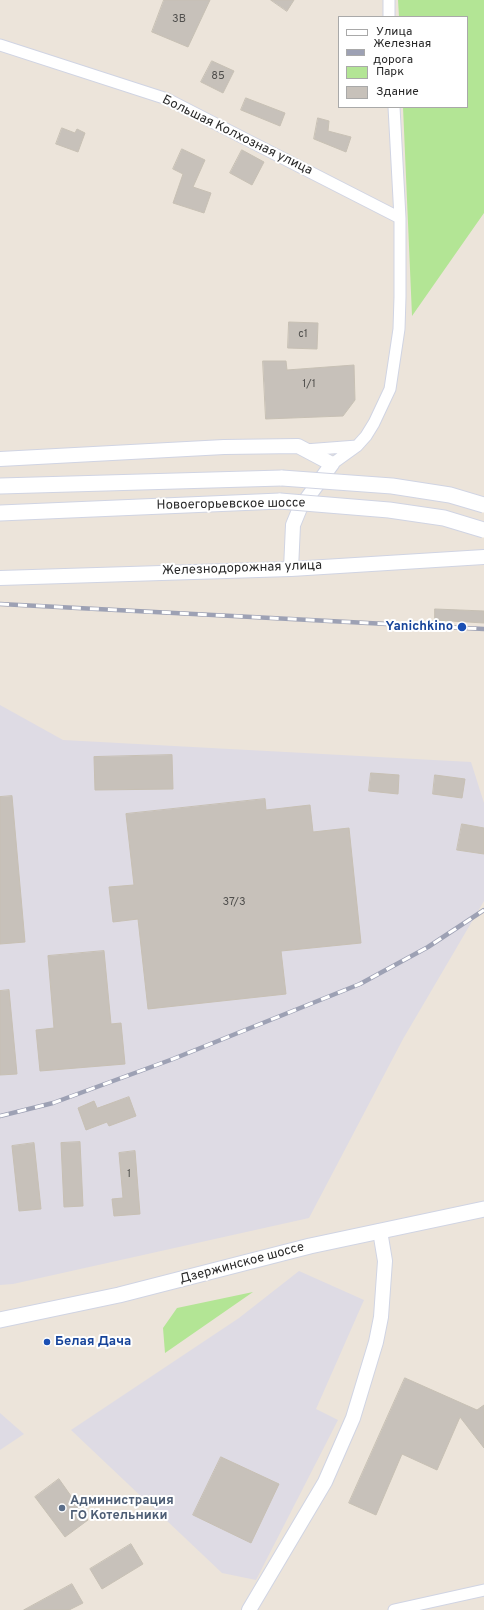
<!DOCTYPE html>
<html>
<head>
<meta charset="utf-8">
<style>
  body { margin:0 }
  #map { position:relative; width:484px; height:1610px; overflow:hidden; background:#ece4da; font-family:Overpass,sans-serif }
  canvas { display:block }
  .legend { position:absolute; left:338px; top:16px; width:130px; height:92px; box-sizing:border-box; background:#fff; border:1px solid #a9a9a9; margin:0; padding:5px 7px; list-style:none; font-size:12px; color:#292929 }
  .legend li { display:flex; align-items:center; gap:8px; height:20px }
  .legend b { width:20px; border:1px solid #a9a9a9 }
</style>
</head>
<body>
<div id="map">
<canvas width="484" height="1610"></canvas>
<ul class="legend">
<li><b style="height:5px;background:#fff"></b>Улица</li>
<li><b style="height:5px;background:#9da1b4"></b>Железная дорога</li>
<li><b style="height:11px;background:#b3e595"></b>Парк</li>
<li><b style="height:11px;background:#c7c1ba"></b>Здание</li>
</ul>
</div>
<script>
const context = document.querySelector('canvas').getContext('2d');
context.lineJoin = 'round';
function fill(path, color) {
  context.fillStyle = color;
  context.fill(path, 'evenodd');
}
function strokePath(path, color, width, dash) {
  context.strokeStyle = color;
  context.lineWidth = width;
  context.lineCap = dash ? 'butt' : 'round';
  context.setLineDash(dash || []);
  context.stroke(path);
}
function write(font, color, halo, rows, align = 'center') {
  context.font = font + ' Overpass,sans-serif';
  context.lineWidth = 4;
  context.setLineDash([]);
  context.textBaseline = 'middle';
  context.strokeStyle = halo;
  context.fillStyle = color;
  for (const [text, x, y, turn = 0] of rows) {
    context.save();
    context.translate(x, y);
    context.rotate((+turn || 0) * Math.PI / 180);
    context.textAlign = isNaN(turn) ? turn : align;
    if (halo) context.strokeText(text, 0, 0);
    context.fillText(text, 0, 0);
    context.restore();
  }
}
fill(new Path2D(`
  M 0,705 L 63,740 L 471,762 L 484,803 L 484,901 L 403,1039 L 309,1218 L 13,1284 L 0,1285 Z
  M 299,1271 L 364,1300 L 316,1409 L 338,1420 L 256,1580 L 222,1573 L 71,1430 L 239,1318 Z
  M 0,1413 L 24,1434 L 0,1450 Z`), '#dedbe4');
fill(new Path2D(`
  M 398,0 L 484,0 L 484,213 L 412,316 L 403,107 L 467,107 L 467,17 L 399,17 Z
  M 253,1292 L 165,1353 L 163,1328 L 177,1308 Z`), '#b3e595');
const building = new Path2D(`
  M 164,0 L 210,0 L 188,47 L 152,32 Z
  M 271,0 L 294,0 L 287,11 Z
  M 212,61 L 234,71 L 223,93 L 201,82 Z
  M 246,98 L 285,113 L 280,126 L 241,110 Z
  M 318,118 L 329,121 L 328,131 L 351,137 L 346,152 L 314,139 Z
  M 62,128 L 75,133 L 77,129 L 85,133 L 78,152 L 56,144 Z
  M 182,149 L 205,160 L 193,187 L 211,193 L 204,213 L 173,203 L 183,174 L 173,169 Z
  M 242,150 L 264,162 L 252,185 L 230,173 Z
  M 289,322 L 318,323 L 317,349 L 288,348 Z
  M 263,361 L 286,361 L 287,370 L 354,365 L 355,400 L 343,416 L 266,419 Z
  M 435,609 L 484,611 L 484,623 L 435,620 Z
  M 172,755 L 173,789 L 95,790 L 94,757 Z
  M 371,773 L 399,775 L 398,794 L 369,791 Z
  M 435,775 L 465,779 L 462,798 L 433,794 Z
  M 12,796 L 25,942 L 0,944 L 0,797 Z
  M 265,799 L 266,810 L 310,805 L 313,832 L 349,828 L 361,943 L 281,951 L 286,994 L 148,1009 L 138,919 L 113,922 L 109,887 L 134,885 L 126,814 Z
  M 462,824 L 484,828 L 484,854 L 457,850 Z
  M 104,951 L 111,1024 L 121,1023 L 125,1064 L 40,1071 L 36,1030 L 54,1028 L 48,956 Z
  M 9,990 L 17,1074 L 0,1075 L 0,991 Z
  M 129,1097 L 136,1116 L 109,1126 L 107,1122 L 86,1130 L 78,1108 L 94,1101 L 97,1108 Z
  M 80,1142 L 83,1206 L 64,1207 L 61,1143 Z
  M 34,1143 L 41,1209 L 19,1211 L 12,1146 Z
  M 135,1151 L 140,1214 L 114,1216 L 112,1199 L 123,1198 L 119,1153 Z
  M 405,1378 L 477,1410 L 484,1405 L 484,1448 L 460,1417 L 437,1470 L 402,1454 L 376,1515 L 349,1503 Z
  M 221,1457 L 279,1484 L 251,1543 L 193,1515 Z
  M 59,1479 L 88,1520 L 65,1537 L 35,1497 Z
  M 131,1544 L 143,1564 L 102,1589 L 90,1569 Z
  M 72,1584 L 83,1603 L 69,1610 L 24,1610 Z`);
fill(building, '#c7c1ba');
strokePath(building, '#c7c0b4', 1);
const minor = new Path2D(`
  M 389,0 L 389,17
  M 0,45 L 167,99 L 400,218
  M 305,450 L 357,446
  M 332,464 L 357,446 L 366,436 L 374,423 L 390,389 L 399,329 L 400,297 L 400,218 L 394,107
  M 394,1610 L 484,1590`);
const tertiary = new Path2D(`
  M 0,459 L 224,447 L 298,446 L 332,464 L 300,508 L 293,525 L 291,569
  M 0,578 L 291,569 L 484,557
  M 249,1610 L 325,1482 L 353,1418 L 376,1342 L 381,1317 L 385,1261 L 380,1231`);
const secondary = new Path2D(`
  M 0,486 L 282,478
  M 0,513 L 280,501
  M 0,1320 L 119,1295 L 310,1246 L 484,1209`);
strokePath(minor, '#d0d4e3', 13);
strokePath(tertiary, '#d0d4e3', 16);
strokePath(secondary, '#d0d4e3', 17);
strokePath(minor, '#fff', 11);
strokePath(tertiary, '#fff', 14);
strokePath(secondary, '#fff', 15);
const rail = new Path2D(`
  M 0,604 L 484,629
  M 0,1116 L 53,1103 L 173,1059 L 360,984 L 428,947 L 484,910`);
strokePath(rail, '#9da1b4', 4.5);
strokePath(rail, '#fff', 3, [9]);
const secondaryBridge = new Path2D(`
  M 282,478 L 392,486 L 450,495 L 484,505
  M 280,501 L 389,510 L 444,518 L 484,530`);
strokePath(secondaryBridge, '#d0d4e3', 17, []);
strokePath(secondaryBridge, '#fff', 15);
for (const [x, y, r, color] of [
  [462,627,5,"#1a4fb4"],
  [47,1342,4,"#1a4fb4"],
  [62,1508,4,"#5c6f8a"]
]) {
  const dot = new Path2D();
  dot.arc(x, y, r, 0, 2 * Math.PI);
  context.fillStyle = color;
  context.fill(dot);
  strokePath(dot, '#fff', 1.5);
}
write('11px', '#504f4d', null, [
  ["3В",179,20],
  ["85",218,77],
  ["с1",303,335],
  ["1/1",309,385],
  ["37/3",234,903],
  ["1",129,1175]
]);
write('13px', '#292929', '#fff', [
  ["Большая Колхозная улица",237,136,26],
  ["Новоегорьевское шоссе",231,505,-1],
  ["Железнодорожная улица",242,569,-2],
  ["Дзержинское шоссе",242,1264,-15]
]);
write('bold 13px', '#164399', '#fff', [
  ["Yanichkino",453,627],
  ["Белая Дача",55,1342,"left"]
], 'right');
write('bold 13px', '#4e5e75', '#fff', [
  ["Администрация",70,1501],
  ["ГО Котельники",70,1516]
], 'left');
</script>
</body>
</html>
